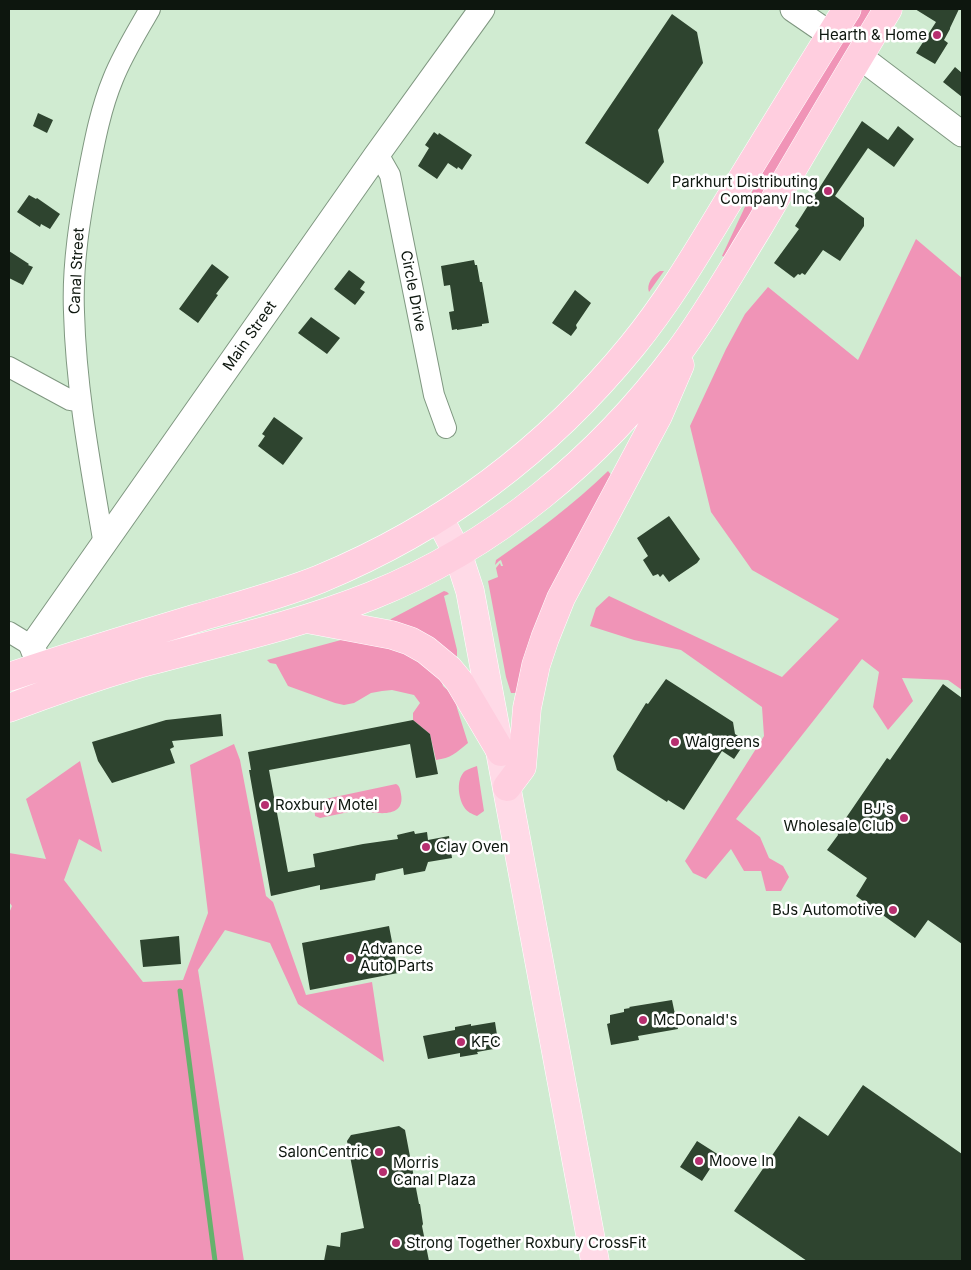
<!DOCTYPE html>
<html>
<head>
<meta charset="utf-8">
<style>
  body { margin:0 }
  #map { position:relative; width:971px; height:1270px; overflow:hidden; background:#d0ebd1; font-family:Inter,sans-serif }
  canvas { display:block }
  .frame { position:absolute; inset:0; border:10px solid #0d160e; pointer-events:none }
</style>
</head>
<body>
<div id="map">
<canvas width="971" height="1270"></canvas>
<div class="frame"></div>
</div>
<script>
const context = document.querySelector('canvas').getContext('2d');
context.lineJoin = 'round';
function fill(path, color) {
  context.fillStyle = color;
  context.fill(path, 'evenodd');
}
function strokePath(path, color, width, dash) {
  context.strokeStyle = color;
  context.lineWidth = width;
  context.lineCap = dash ? 'butt' : 'round';
  context.setLineDash(dash || []);
  context.stroke(path);
}
function write(font, color, halo, rows, align = 'center') {
  context.font = font + ' Inter,sans-serif';
  context.lineWidth = 5;
  context.setLineDash([]);
  context.textBaseline = 'middle';
  context.strokeStyle = halo;
  context.fillStyle = color;
  for (const [text, x, y, turn = 0] of rows) {
    context.save();
    context.translate(x, y);
    context.rotate((+turn || 0) * Math.PI / 180);
    context.textAlign = isNaN(turn) ? turn : align;
    if (halo) context.strokeText(text, 0, 0);
    context.fillText(text, 0, 0);
    context.restore();
  }
}
fill(new Path2D(`
  M 859,9 L 875,9 L 727,258 L 722,256 L 764,166 Z
  M 916,239 L 962,278 L 962,690 L 948,680 L 902,678 L 913,701 L 888,730 L 873,707 L 879,672 L 862,659 L 736,819 L 760,837 L 769,858 L 783,866 L 789,877 L 781,891 L 766,891 L 761,871 L 744,871 L 731,849 L 706,879 L 693,873 L 685,861 L 764,736 L 762,707 L 681,650 L 634,640 L 590,626 L 596,608 L 609,596 L 782,677 L 839,619 L 752,570 L 711,512 L 690,426 L 726,349 L 745,314 L 768,287 L 858,360 Z
  M 660,271 L 664,271 L 649,292 C 646,284 653,275 660,271 Z
  M 608,471 L 613,477 L 517,693 L 511,693 L 506,677 L 488,581 L 498,577 L 496,568 L 500,563 L 501,566 L 503,566 L 501,560 L 499,561 L 495,565 L 496,560 C 535,533 573,505 608,471 Z
  M 444,591 L 447,592 L 449,594 L 444,596 L 457,650 L 457,656 L 456,659 L 390,621 L 391,619 Z
  M 341,640 L 353,640 L 414,654 L 441,679 L 443,686 L 455,697 L 457,708 L 468,743 C 456,753 451,758 436,760 L 430,734 L 413,720 L 413,713 L 420,703 L 414,695 L 392,690 L 382,691 L 371,693 L 354,703 L 344,705 L 335,703 L 288,686 L 276,664 L 270,663 L 267,660 Z
  M 234,744 L 240,760 L 266,896 L 273,902 L 306,995 L 372,982 L 384,1062 L 298,1004 L 270,943 L 225,930 L 198,970 L 244,1261 L 9,1261 L 9,913 L 12,906 L 9,902 L 9,853 L 46,859 L 26,799 L 80,761 L 102,852 L 79,839 L 64,880 L 143,982 L 183,980 L 208,913 L 190,765 Z
  M 477,766 L 484,811 L 477,816 C 472,814 467,812 464,807 C 458,797 456,779 465,771 C 468,769 472,768 477,766 Z
  M 396,784 C 400,786 400,789 401,794 C 404,810 393,814 378,813 C 372,812 368,813 363,809 L 320,818 L 315,816 L 314,802 L 316,801 Z`), '#f094b7');
strokePath(new Path2D(`
  M 180,991 L 215,1261`), '#65b26c', 5);
fill(new Path2D(`
  M 915,9 L 959,9 L 950,28 L 950,29 L 944,40 L 948,43 L 935,64 L 916,53 L 936,22 Z
  M 672,14 L 697,32 L 703,63 L 658,130 L 664,162 L 648,184 L 585,143 Z
  M 955,67 L 962,73 L 962,97 L 943,82 Z
  M 38,113 L 53,120 L 47,133 L 33,126 Z
  M 862,121 L 888,140 L 898,126 L 914,139 L 894,167 L 868,148 L 835,196 L 864,218 L 864,226 L 840,261 L 823,250 L 805,275 L 802,273 L 800,275 L 798,274 L 794,278 L 774,263 L 799,229 L 795,226 Z
  M 434,132 L 438,135 L 439,133 L 472,155 L 462,170 L 458,167 L 457,169 L 448,163 L 437,179 L 418,166 L 429,148 L 425,145 Z
  M 29,195 L 36,199 L 37,198 L 60,214 L 50,229 L 41,224 L 40,227 L 17,212 Z
  M 9,251 L 29,264 L 28,265 L 33,267 L 23,285 L 9,278 Z
  M 474,260 L 475,265 L 477,265 L 480,282 L 482,282 L 489,323 L 482,324 L 482,326 L 457,330 L 457,329 L 452,330 L 449,312 L 454,311 L 450,285 L 444,286 L 441,266 Z
  M 212,264 L 229,277 L 216,294 L 218,295 L 198,323 L 179,309 Z
  M 349,270 L 365,282 L 360,289 L 365,292 L 355,305 L 334,289 Z
  M 575,290 L 591,303 L 576,325 L 577,328 L 571,336 L 552,323 Z
  M 311,317 L 340,338 L 327,354 L 298,333 Z
  M 274,417 L 303,438 L 283,465 L 258,446 L 265,436 L 262,434 Z
  M 669,516 L 700,559 L 697,563 L 669,582 L 663,574 L 660,577 L 658,574 L 653,576 L 643,560 L 648,556 L 637,538 Z
  M 666,679 L 733,722 L 735,734 L 746,741 L 734,759 L 722,751 L 684,810 L 668,800 L 667,802 L 617,770 L 613,756 L 646,703 L 648,704 Z
  M 943,684 L 962,698 L 962,944 L 928,920 L 915,938 L 856,896 L 867,878 L 827,850 L 838,835 L 837,831 L 887,758 L 890,760 Z
  M 221,714 L 223,736 L 172,741 L 174,747 L 170,749 L 175,763 L 112,783 L 98,761 L 92,742 L 166,720 Z
  M 413,720 L 430,734 L 438,774 L 416,778 L 410,744 L 269,770 L 288,872 L 315,867 L 313,854 L 363,844 L 398,839 L 397,835 L 414,831 L 415,834 L 427,832 L 428,840 L 449,836 L 452,858 L 428,862 L 425,871 L 404,875 L 403,868 L 376,874 L 375,880 L 320,890 L 320,885 L 271,896 L 249,770 L 251,770 L 248,752 Z
  M 389,926 L 398,973 L 310,990 L 302,943 Z
  M 179,936 L 181,964 L 143,967 L 140,940 Z
  M 672,1000 L 678,1029 L 638,1036 L 639,1040 L 611,1045 L 607,1024 L 610,1023 L 610,1015 L 624,1012 L 624,1009 L 630,1008 L 629,1007 Z
  M 495,1022 L 499,1048 L 477,1052 L 478,1054 L 460,1057 L 460,1053 L 428,1059 L 423,1036 L 455,1030 L 455,1027 L 471,1024 L 471,1026 Z
  M 863,1085 L 962,1154 L 962,1261 L 807,1261 L 734,1211 L 799,1116 L 828,1136 Z
  M 399,1126 L 405,1130 L 419,1204 L 420,1204 L 423,1224 L 422,1226 L 429,1261 L 324,1261 L 327,1245 L 340,1247 L 341,1233 L 364,1228 L 347,1141 L 351,1135 Z
  M 697,1141 L 719,1155 L 702,1181 L 680,1167 Z`), '#2e442f');
const minor = new Path2D(`
  M 376,156 L 382,161 L 390,175 L 434,395 L 446,428
  M 9,367 L 70,400 L 81,402
  M 104,545 C 91,468 76,390 74,312 C 72,265 80,217 89,170 C 95,139 101,108 113,79 C 123,54 137,32 150,9
  M 9,632 L 32,646`);
const tertiary = new Path2D(`
  M 793,9 L 831,35
  M 859,56 L 962,134
  M 40,667 L 32,646 L 376,156 L 482,9`);
const primary = new Path2D(`
  M 439,518 L 458,554 L 470,591 L 595,1261`);
const trunk = new Path2D(`
  M 307,619 L 392,635 L 410,641 L 426,650 L 449,669 L 459,681 L 501,752
  M 9,677 C 71,656 134,637 197,618 C 238,606 280,595 320,579 C 443,528 548,449 632,346 C 668,302 697,253 726,205 C 766,140 806,74 847,9
  M 9,708 C 51,692 94,677 138,664 C 216,643 296,626 371,596 C 494,547 600,458 678,353 C 708,313 732,270 758,228 C 801,155 844,81 888,9
  M 507,787 L 522,767 L 527,708 L 536,665 L 545,638 L 561,598 L 658,416 L 680,365`);
strokePath(minor, '#7f9780', 22);
strokePath(tertiary, '#7f9780', 27);
strokePath(primary, '#fff', 29);
strokePath(trunk, '#fff', 29);
strokePath(minor, '#fff', 20);
strokePath(tertiary, '#fff', 25);
strokePath(primary, '#ffdae7', 28);
strokePath(trunk, '#ffcedf', 28);
for (const [x, y, r, color] of [
  [937,35,5,"#b72f70"],
  [828,191,5,"#b72f70"],
  [675,742,5,"#b72f70"],
  [265,805,5,"#b72f70"],
  [904,818,5,"#b72f70"],
  [426,847,5,"#b72f70"],
  [893,910,5,"#b72f70"],
  [350,958,5,"#b72f70"],
  [643,1020,5,"#b72f70"],
  [461,1042,5,"#b72f70"],
  [379,1152,5,"#b72f70"],
  [699,1161,5,"#b72f70"],
  [383,1172,5,"#b72f70"],
  [396,1243,5,"#b72f70"]
]) {
  const dot = new Path2D();
  dot.arc(x, y, r, 0, 2 * Math.PI);
  context.fillStyle = color;
  context.fill(dot);
  strokePath(dot, '#fff', 2);
}
write('15px', '#0d160e', '#fff', [
  ["Hearth & Home",927,35,"right"],
  ["Parkhurt Distributing",818,182,"right"],
  ["Company Inc.",818,199,"right"],
  ["Walgreens",685,742],
  ["Roxbury Motel",275,805],
  ["BJ's",894,809,"right"],
  ["Wholesale Club",894,826,"right"],
  ["Clay Oven",436,847],
  ["BJs Automotive",883,910,"right"],
  ["Advance",360,949],
  ["Auto Parts",360,966],
  ["McDonald's",653,1020],
  ["KFC",471,1042],
  ["SalonCentric",369,1152,"right"],
  ["Moove In",709,1161],
  ["Morris",393,1163],
  ["Canal Plaza",393,1180],
  ["Strong Together Roxbury CrossFit",406,1243]
], 'left');
write('15px', '#0d160e', '#fff', [
  ["Canal Street",77,271,-87],
  ["Circle Drive",413,291,79],
  ["Main Street",250,336,-55]
]);
</script>
</body>
</html>
